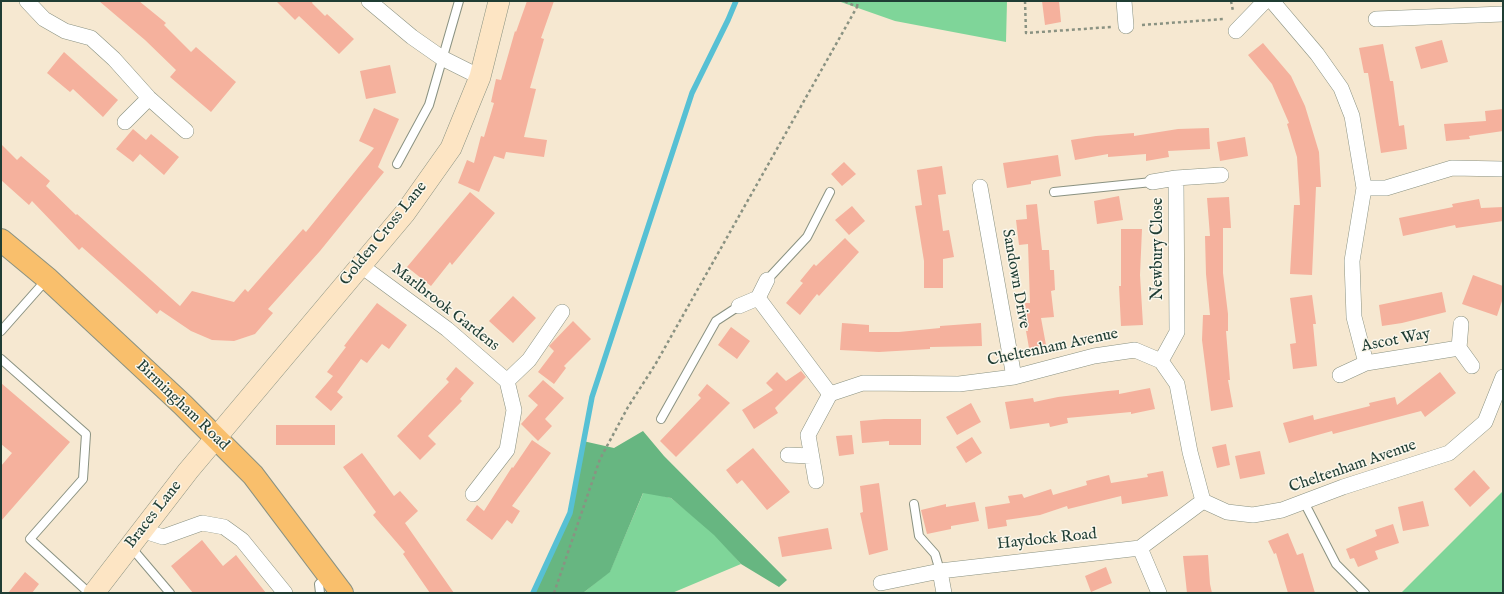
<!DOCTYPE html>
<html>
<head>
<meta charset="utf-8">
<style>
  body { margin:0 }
  #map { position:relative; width:1504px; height:594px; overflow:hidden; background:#f6e8d1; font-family:"IM FELL English",serif }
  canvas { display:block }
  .frame { position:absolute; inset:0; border:2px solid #1f3d34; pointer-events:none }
</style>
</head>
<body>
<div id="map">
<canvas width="1504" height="594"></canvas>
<div class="frame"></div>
</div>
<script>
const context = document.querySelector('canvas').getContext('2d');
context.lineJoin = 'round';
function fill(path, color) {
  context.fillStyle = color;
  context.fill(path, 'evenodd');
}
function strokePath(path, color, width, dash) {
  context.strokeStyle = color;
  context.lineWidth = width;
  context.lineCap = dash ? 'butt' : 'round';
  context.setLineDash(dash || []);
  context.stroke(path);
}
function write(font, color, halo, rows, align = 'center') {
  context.font = font + ' "IM FELL English",serif';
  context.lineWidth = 3;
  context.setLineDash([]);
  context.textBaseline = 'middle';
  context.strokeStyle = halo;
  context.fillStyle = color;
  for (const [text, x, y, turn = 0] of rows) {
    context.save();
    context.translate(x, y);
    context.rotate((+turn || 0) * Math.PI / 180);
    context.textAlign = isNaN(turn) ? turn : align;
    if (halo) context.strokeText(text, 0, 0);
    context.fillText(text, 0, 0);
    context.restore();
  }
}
fill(new Path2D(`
  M 838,1 L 1007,1 L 1006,42 L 895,21 Z
  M 644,491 L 671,498 L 715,534 L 741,564 L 672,593 L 583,593 L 610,571 Z
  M 1503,491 L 1503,593 L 1401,593 Z`), '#7fd599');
fill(new Path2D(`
  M 643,431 L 664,456 L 787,580 L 779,587 L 741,564 L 714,535 L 671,498 L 643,493 L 610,572 L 583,593 L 531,593 L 570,513 L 583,441 L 614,448 Z`), '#67b681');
strokePath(new Path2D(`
  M 533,593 L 570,513 L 592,397 L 692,93 L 728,20 L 736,1`), '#57c0d4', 5.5);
fill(new Path2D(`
  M 99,1 L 139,1 L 166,23 L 164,25 L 191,52 L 196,47 L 236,82 L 211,112 L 170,77 L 176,70 L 145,40 Z
  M 276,1 L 313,1 L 312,3 L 325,16 L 327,14 L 354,39 L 339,54 L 299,16 L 295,20 Z
  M 527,1 L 554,1 L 541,38 L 544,39 L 530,88 L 536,89 L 524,137 L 547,140 L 544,157 L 506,152 L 504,159 L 494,156 L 479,192 L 458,183 L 467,160 L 474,163 L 481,136 L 484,137 L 494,103 L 491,102 L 496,79 L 501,80 L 515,31 L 516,32 Z
  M 1042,1 L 1059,1 L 1061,22 L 1045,25 Z
  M 1442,40 L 1448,62 L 1421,69 L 1415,47 Z
  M 1263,43 L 1291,76 L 1305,106 L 1319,152 L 1321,187 L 1316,187 L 1312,275 L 1290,274 L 1294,205 L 1300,205 L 1297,157 L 1287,124 L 1289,123 L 1272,84 L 1248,55 Z
  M 1383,44 L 1390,81 L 1393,81 L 1399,126 L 1404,125 L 1407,149 L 1381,153 L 1368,73 L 1364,73 L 1359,48 Z
  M 64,52 L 118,100 L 103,117 L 73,89 L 70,92 L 47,73 Z
  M 390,65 L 396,93 L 366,99 L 360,71 Z
  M 374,108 L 399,119 L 378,167 L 384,172 L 320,251 L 268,309 L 273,313 L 255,334 L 234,341 L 212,340 L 191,331 L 160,310 L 157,314 L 82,247 L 79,250 L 32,201 L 29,205 L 1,180 L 1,144 L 17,160 L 21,156 L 50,181 L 46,186 L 76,215 L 77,214 L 180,306 L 192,291 L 234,302 L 245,289 L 248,292 L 303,229 L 306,232 L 374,148 L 359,141 Z
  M 1503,109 L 1503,131 L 1469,136 L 1470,139 L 1446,141 L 1444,124 L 1486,121 L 1485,111 Z
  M 1209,128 L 1210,149 L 1168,151 L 1169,157 L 1146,161 L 1146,154 L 1108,157 L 1108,154 L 1075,160 L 1071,140 L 1096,136 L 1134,133 L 1134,136 L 1178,129 Z
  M 133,129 L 146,140 L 151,134 L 179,157 L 164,175 L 140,154 L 133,162 L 116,149 Z
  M 1245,137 L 1248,156 L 1220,161 L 1217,142 Z
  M 1058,155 L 1061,176 L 1031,181 L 1031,184 L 1007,188 L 1003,163 Z
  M 844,162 L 856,174 L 842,186 L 831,174 Z
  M 942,166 L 946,194 L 938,195 L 943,231 L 949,230 L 954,257 L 943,259 L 943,288 L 924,288 L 924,261 L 915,206 L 922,205 L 917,170 Z
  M 470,192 L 495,213 L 452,265 L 450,262 L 431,286 L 407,267 Z
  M 1119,196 L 1123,220 L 1097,224 L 1094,201 Z
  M 1229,197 L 1231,228 L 1223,228 L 1223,273 L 1228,314 L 1228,331 L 1226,331 L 1230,380 L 1228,380 L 1233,407 L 1211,411 L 1202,340 L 1203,315 L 1210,315 L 1206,274 L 1205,236 L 1210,236 L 1207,198 Z
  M 1479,199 L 1481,208 L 1503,207 L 1503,221 L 1456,228 L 1455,225 L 1403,236 L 1399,218 L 1453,207 L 1452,204 Z
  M 1037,204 L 1042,250 L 1049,250 L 1050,270 L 1054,270 L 1055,290 L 1051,291 L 1054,317 L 1041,318 L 1046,345 L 1029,348 L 1026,331 L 1028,331 L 1025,303 L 1030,303 L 1028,244 L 1019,245 L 1016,220 L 1027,219 L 1026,205 Z
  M 852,206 L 865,221 L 849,235 L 835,220 Z
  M 1121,229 L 1142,229 L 1140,275 L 1143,325 L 1121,326 L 1119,286 L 1121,286 Z
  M 845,238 L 859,252 L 819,296 L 817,294 L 800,315 L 786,303 L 803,283 L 800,281 L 814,264 L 816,266 Z
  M 1473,275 L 1503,286 L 1503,298 L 1497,316 L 1462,304 Z
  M 1442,292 L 1446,312 L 1402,323 L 1382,326 L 1379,305 Z
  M 1312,295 L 1316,324 L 1313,324 L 1317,366 L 1293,369 L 1290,344 L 1296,343 L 1290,298 Z
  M 513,296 L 536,318 L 513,343 L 489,321 Z
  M 377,303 L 407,325 L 389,349 L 382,344 L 367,363 L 361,359 L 337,392 L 343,397 L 331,411 L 315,397 L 333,376 L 327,372 L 346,347 L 344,346 Z
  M 573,321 L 591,339 L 564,366 L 566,368 L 554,384 L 538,372 L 554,351 L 549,346 Z
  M 842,323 L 869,325 L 869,332 L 899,332 L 940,328 L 940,326 L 981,323 L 982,346 L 930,347 L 930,349 L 879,352 L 840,350 Z
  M 731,327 L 750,341 L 737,359 L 718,345 Z
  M 456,367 L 474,383 L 460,399 L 462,401 L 428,436 L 436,444 L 420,460 L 397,436 L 449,382 L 446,379 Z
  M 801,371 L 806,377 L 775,408 L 778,413 L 754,429 L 742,410 L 773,390 L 766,383 L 777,372 L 786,381 Z
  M 1440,372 L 1456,393 L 1425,417 L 1421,411 L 1333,434 L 1332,431 L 1289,443 L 1283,423 L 1313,415 L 1314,420 L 1370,406 L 1369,403 L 1395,397 L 1397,405 Z
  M 543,380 L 564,398 L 545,419 L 552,426 L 538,441 L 521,424 L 538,405 L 528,396 Z
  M 1,383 L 70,442 L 1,521 L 1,466 L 12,453 L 1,444 Z
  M 707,384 L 730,403 L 676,457 L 660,441 L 701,398 L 698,395 Z
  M 1150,388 L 1155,409 L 1131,414 L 1131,412 L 1067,418 L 1068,423 L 1050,427 L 1049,423 L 1010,429 L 1005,402 L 1033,398 L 1034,402 L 1058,397 L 1108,391 L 1119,390 L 1119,394 Z
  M 971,403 L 981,422 L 957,435 L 946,417 Z
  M 884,419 L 921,419 L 921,445 L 889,445 L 889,441 L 862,443 L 860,421 Z
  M 276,425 L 335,425 L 335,445 L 276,445 Z
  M 852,435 L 854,454 L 839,456 L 836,436 Z
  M 972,437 L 982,453 L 966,463 L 956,447 Z
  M 532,440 L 551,453 L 512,506 L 520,511 L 512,524 L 507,520 L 492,540 L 466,520 L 477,505 L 484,511 L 512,467 L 513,468 Z
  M 1226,444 L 1230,465 L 1217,468 L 1212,447 Z
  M 753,448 L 790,492 L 767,510 L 742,480 L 737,484 L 726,470 Z
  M 1260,451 L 1265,474 L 1240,479 L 1235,456 Z
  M 362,453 L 394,496 L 400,491 L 418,511 L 405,523 L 454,593 L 430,593 L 403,554 L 405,552 L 373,515 L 376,512 L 343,467 Z
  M 1474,470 L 1490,488 L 1470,507 L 1454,489 Z
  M 1163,471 L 1168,496 L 1122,504 L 1121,496 L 1068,509 L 1067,506 L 1040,515 L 1006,520 L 1007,526 L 988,529 L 985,507 L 1010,503 L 1008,496 L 1022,494 L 1024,498 L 1051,489 L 1053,495 L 1087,485 L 1086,481 L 1109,475 L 1111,483 L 1148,477 L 1147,474 Z
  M 879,483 L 888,550 L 869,555 L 860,513 L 863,512 L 860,486 Z
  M 1423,501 L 1429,526 L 1403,531 L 1398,507 Z
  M 975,502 L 979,521 L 951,526 L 951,529 L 927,534 L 921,510 L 946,504 L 946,507 Z
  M 1393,524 L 1399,543 L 1375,551 L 1378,559 L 1358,567 L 1354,558 L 1350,559 L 1346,549 L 1377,536 L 1375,530 Z
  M 828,528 L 832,549 L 782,557 L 778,537 Z
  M 1288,533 L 1297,555 L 1303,553 L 1315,593 L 1288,593 L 1276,553 L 1274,554 L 1268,541 Z
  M 202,540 L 223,566 L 236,555 L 266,593 L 193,593 L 171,566 Z
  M 1208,555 L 1210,584 L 1212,593 L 1187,593 L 1183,556 Z
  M 1106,567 L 1112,583 L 1091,592 L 1085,576 Z
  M 25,572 L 39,584 L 32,593 L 8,593 Z`), '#f5b19d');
const lane = new Path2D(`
  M 397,164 L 429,105 L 459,1
  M 1054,192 L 1152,182
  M 767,280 L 807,237 L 830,192
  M 1,331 L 47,279
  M 1,359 L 86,434 L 83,479 L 30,539 L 89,593
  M 661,419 L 716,321 L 739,306
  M 1304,502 L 1336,564 L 1365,593
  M 914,504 L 919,536 L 935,554 L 940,571
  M 130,546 L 170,593
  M 320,593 L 319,584 L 328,576`);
const street = new Path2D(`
  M 27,1 L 44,19 L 65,31 L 91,38 L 114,59 L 149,98 L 186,131
  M 369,1 L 412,37 L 442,58 L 480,77
  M 1124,1 L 1126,26
  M 1272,1 L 1317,54 L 1341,88 L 1352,116 L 1364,188 L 1352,261 L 1354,317 L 1366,363
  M 1376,19 L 1503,14
  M 1236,31 L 1265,1
  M 125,122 L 149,98
  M 1152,182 L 1176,178
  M 980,187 L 1014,377
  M 1364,188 L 1386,188 L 1452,168 L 1503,169
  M 360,265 L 447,329 L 507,381
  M 767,280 L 758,298 L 830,394
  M 739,306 L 758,298
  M 1461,324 L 1459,348 L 1472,366
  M 1161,361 L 1177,332 L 1176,178 L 1221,175
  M 1340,375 L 1366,363 L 1459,348
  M 788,455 L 811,456
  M 816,481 L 808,435 L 830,394 L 863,383 L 959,384 L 1014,377 L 1094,356 L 1135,350 L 1161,361 L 1177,384 L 1190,452 L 1203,501 L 1227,512 L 1253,515 L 1282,510 L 1343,487 L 1449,453 L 1485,422 L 1503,377
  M 473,494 L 507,450 L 514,410 L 507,381 L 529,360 L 562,312
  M 141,530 L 163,537 L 202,523 L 224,527 L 242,540 L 285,593
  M 1140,548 L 1159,593
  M 940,571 L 944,593
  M 881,583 L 940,571 L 1140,548 L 1203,501`);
const secondary = new Path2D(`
  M 94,593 L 188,471 L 405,213 L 451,148 L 480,77 L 499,1`);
const highway = new Path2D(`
  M 1,240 L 48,279 L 183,405 L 253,475 L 342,593`);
strokePath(lane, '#8a9282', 10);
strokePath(street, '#8a9282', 16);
strokePath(secondary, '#8a9282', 22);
strokePath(highway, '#8a9282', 24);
strokePath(new Path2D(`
  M 1025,1 L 1026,33 L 1111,27
  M 1231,1 L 1233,11
  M 857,7 L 858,1
  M 1142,25 L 1224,19
  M 554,593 L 600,459 L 628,407 L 655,365 L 857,7 L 844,1`), '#8a9282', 2.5, [3, 3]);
strokePath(lane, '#fff', 8);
strokePath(street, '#fff', 15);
strokePath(secondary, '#fde5c4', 21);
strokePath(highway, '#f9bf6c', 22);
write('16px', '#1f3d34', '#fbf7ec', [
  ["Golden Cross Lane",384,234,-51],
  ["Newbury Close",1159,249,-90],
  ["Sandown Drive",1015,279,80],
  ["Marlbrook Gardens",445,308,38],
  ["Ascot Way",1396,341,-11],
  ["Cheltenham Avenue",1053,348,-12],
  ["Birmingham Road",182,406,44],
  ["Cheltenham Avenue",1353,467,-19],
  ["Braces Lane",154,515,-52],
  ["Haydock Road",1047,540,-6]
]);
</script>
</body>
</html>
